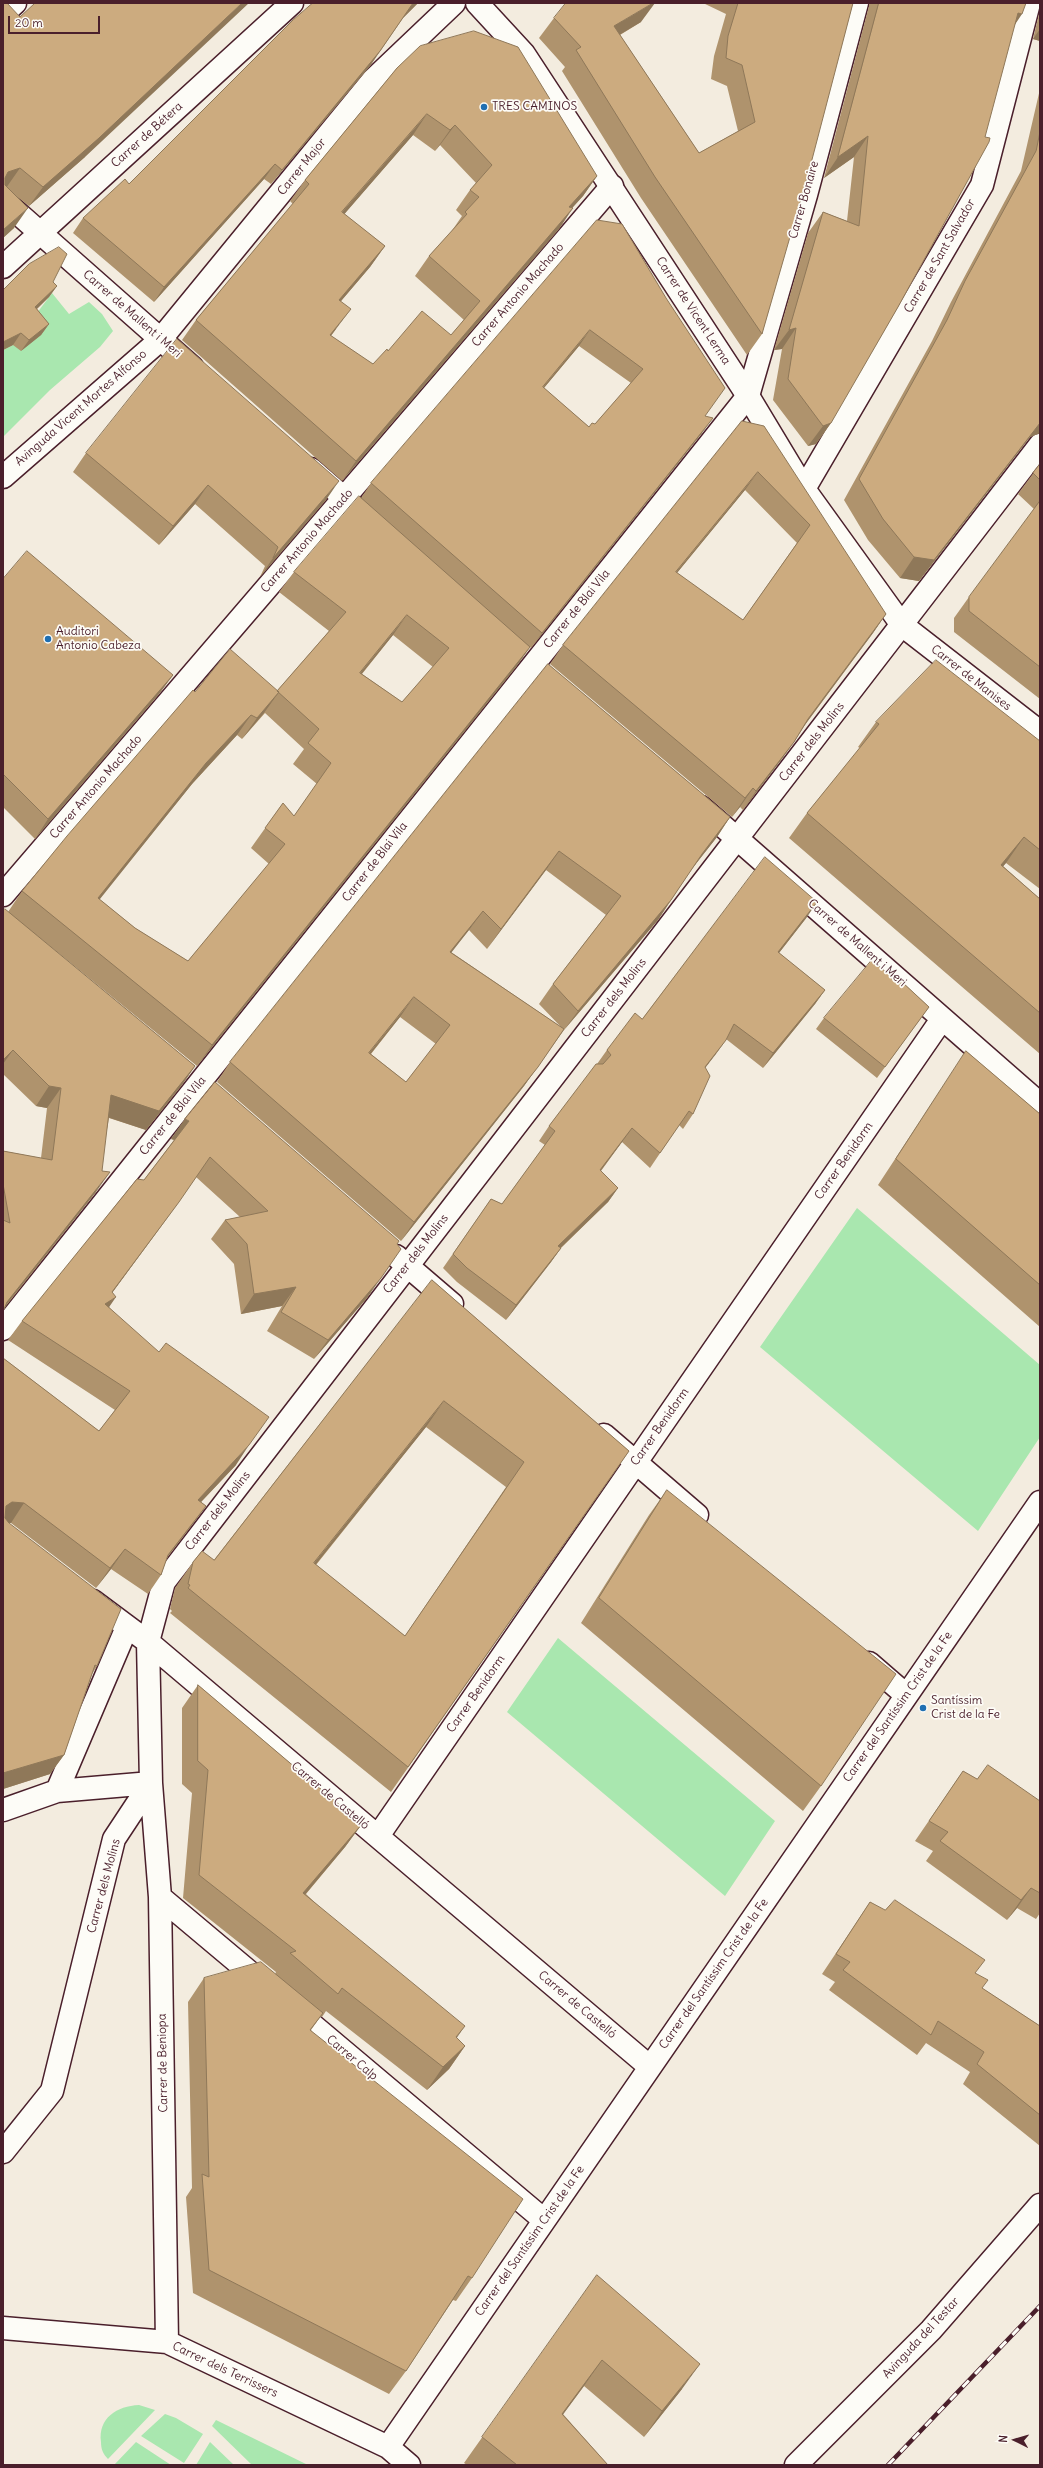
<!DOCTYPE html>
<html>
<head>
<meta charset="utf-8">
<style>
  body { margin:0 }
  #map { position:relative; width:1043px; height:2468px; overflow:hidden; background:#f3ecdf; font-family:Delius,sans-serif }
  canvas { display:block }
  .frame { position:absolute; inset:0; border:4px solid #4a1f2b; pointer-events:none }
  .north { position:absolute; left:995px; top:2420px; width:40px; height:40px; -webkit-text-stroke:3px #fdfcf7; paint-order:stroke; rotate:275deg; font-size:11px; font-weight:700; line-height:16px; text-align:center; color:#4a1f2b }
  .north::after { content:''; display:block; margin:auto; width:14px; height:18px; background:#4a1f2b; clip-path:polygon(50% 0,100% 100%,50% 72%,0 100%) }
  .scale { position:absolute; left:8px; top:16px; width:92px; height:18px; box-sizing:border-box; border:2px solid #4a1f2b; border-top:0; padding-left:5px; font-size:12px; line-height:14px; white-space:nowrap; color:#4a1f2b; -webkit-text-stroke:3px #fdfcf7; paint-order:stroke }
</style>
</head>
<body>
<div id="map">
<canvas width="1043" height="2468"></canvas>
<div class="frame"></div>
<div class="north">N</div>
<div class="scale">20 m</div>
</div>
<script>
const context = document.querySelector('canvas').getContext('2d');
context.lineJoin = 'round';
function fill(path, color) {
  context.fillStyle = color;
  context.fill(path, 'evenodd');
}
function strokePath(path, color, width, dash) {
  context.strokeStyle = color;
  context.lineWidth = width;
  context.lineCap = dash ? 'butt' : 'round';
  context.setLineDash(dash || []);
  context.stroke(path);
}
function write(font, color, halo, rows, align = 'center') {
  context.font = font + ' Delius,sans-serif';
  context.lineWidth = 3.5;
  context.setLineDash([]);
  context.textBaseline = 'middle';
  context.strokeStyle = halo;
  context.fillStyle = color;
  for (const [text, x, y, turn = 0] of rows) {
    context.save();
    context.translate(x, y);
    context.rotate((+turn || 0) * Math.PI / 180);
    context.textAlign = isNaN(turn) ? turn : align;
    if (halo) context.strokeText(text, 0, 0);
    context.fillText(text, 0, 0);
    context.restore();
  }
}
fill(new Path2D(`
  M 52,293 L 69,314 L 89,302 L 102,314 L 113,331 L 100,347 L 50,390 L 3,437 L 3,350 L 13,345 Z
  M 857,1208 L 1040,1365 L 1040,1437 L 978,1531 L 760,1347 Z
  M 558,1638 L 775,1821 L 725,1896 L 507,1712 Z
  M 139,2405 L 155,2410 L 108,2459 C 103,2454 101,2449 101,2442 C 98,2418 117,2406 139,2405 Z
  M 165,2414 L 176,2418 L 203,2434 L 184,2463 L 141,2436 Z
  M 216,2420 L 308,2465 L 252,2465 L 212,2426 Z
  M 136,2442 L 171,2465 L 114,2465 Z
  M 210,2442 L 234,2465 L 196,2465 Z`), '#a9e7af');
const street = new Path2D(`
  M 3,14 L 15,3
  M 3,200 L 192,367
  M 3,267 L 292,3
  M 311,469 L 374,524
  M 804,489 L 982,185 L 1029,3
  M 701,807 L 1040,1104
  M 3,895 L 612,186
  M 396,1256 L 452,1304
  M 3,1329 L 748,396 L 806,195 L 857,3
  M 604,1435 L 697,1515
  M 93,1601 L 148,1642 L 650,2067
  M 869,1663 L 906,1695
  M 57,1791 L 127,1627
  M 3,1810 L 57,1791 L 151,1783 L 160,1897 L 167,2342
  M 378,1836 L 942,1019
  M 160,1897 L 266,1986
  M 291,2007 L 544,2220
  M 3,2152 L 52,2091 L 114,1839 L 151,1783 L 148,1642 L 164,1582 L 1040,445
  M 3,2328 L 167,2342 L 388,2447 L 409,2465
  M 388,2447 L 1040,1502
  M 796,2465 L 931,2330 L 1040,2205`);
const secondary = new Path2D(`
  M 477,3 L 524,54 L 748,396 L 804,489 L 902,625 L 1040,732
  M 3,477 L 160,340 L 373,80 L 454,3`);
strokePath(street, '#4a1f2b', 25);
strokePath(secondary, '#4a1f2b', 25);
strokePath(street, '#fdfcf7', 22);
strokePath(secondary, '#fdfcf7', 22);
const rail = new Path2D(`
  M 888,2465 L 1040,2306`);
strokePath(rail, '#4a1f2b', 4.5);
strokePath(rail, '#fdfcf7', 3, [9]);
fill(new Path2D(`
  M 3,3 L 85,157 L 29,206 L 16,196 L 14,228 L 3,238 Z
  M 313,3 L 418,3 L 403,18 L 370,66 L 271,184 L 264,179 L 154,302 L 73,233 L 83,218 L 129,184 Z
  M 703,3 L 853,3 L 762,334 L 747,355 L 641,198 L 562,71 L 565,67 L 539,38 L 554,18 L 641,22 L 620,35 L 699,153 L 738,131 L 727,86 L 711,79 L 714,56 L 726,14 Z
  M 869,3 L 1026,3 L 1014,26 L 831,423 L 816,444 L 808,446 L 773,400 L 782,349 L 774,350 L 808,233 L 823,212 L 847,221 L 854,157 L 824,178 L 869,6 Z
  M 1040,10 L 1040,41 L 1033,39 Z
  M 397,68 L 597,176 L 583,196 L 572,208 L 559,229 L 342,481 L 182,340 L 196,320 L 293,204 L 290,201 L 305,180 ZM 413,135 L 435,151 L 440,145 L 476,183 L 470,190 L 456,210 L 462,216 L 451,232 L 429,256 L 415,276 L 464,320 L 451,335 L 388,351 L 373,364 L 331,336 L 336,329 L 341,301 L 370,267 L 385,246 L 344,214 Z
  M 1040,89 L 1040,433 L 1030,437 L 919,581 L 900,578 L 868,540 L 844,500 L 932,341 L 951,302 L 1021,171 Z
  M 597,220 L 705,416 L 702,433 L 531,648 L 530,647 L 516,667 L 197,1066 L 29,929 L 195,1066 L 182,1085 L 146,1130 L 109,1118 L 96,1192 L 6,1306 L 3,1311 L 3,1151 L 41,1158 L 47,1108 L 36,1106 L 3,1074 L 3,911 L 8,912 L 22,891 L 195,692 L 277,691 L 329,631 L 279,592 L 294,572 L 361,498 L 371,483 ZM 579,346 L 631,383 L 595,424 L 589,427 L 544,388 ZM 393,635 L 433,667 L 402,702 L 362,674 ZM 265,713 L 304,749 L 293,764 L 317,784 L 294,816 L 283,803 L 251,848 L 269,864 L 188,961 L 135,928 L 99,899 L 192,784 L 237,735 L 242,739 Z
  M 53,282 L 57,286 L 49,297 L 37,309 L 49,324 L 41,335 L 21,351 L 13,345 L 3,350 L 3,290 Z
  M 742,421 L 886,614 L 873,633 L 805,725 L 794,742 L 781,760 L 743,810 L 740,807 L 732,817 L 550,664 L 563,645 ZM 745,490 L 797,543 L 743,620 L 677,573 Z
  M 86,453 L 326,500 L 260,577 L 265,566 L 195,504 L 159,545 L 73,472 Z
  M 1040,464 L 1040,699 L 954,632 L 954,618 L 969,597 L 1034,509 L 1018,494 Z
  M 3,579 L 173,675 L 159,694 L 35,839 L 3,807 Z
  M 548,664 L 730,817 L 717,837 L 693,867 L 658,920 L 564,1030 L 524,1086 L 401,1241 L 217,1082 L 230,1062 ZM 546,870 L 606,915 L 553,984 L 539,1004 L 561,1027 L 451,952 L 469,930 L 487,949 ZM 400,1017 L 436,1044 L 406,1082 L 371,1054 Z
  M 876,722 L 1040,741 L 1040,889 L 1006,863 L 1003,866 L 1040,899 L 1040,1054 L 789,838 L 807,813 L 860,748 L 858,747 Z
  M 807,917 L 779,953 L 825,990 L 815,1004 L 763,1068 L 726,1039 L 705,1068 L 693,1114 L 683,1129 L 679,1125 L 650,1168 L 622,1142 L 601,1171 L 618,1188 L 608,1202 L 561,1248 L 551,1262 L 506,1320 L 457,1282 L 443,1268 L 491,1199 L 502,1204 L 545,1145 L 539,1141 L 549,1126 L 597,1064 L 607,1050 L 642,1019 Z
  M 901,981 L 929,1007 L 877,1078 L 816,1029 L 824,1018 L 899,984 Z
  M 966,1051 L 1040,1114 L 1040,1327 L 878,1185 L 949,1077 Z
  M 185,1119 L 397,1245 L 367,1298 L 314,1359 L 267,1331 L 282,1306 L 241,1314 L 234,1264 L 211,1239 L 225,1220 L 240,1217 L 196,1177 L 165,1221 L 112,1293 L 109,1307 L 236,1465 L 201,1502 L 206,1506 L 192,1525 L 167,1558 L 161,1575 L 148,1594 L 111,1569 L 96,1588 L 11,1523 L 9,1523 L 97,1666 L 92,1674 L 64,1755 L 50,1774 L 3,1789 L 3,1358 L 99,1431 L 115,1410 L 8,1340 L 22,1321 L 144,1180 L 174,1140 L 171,1139 Z
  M 432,1280 L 629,1451 L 391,1792 L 170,1613 L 172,1611 L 170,1609 L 175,1588 L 193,1562 L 214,1560 ZM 426,1427 L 506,1487 L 405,1636 L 316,1565 Z
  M 667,1490 L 821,1786 L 803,1811 L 581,1623 L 649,1515 Z
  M 198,1685 L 362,1824 L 345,1847 L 306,1894 L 465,2046 L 449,2069 L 427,2090 L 326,2011 L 322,2017 L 321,2016 L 311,2030 L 472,2278 L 456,2301 L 453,2300 L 406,2371 L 389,2394 L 193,2293 L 186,2197 L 192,2188 L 188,2002 L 204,1978 L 275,1974 L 276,1972 L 183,1898 L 192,1793 L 182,1784 L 182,1708 Z
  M 963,1771 L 977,1779 L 1040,1801 L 1040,1913 L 1036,1919 L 1017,1908 L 1007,1920 L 926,1861 L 933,1851 L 915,1841 Z
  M 870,1902 L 975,1973 L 982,1988 L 1040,2026 L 1040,2146 L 963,2084 L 970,2072 L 926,2043 L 917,2055 L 829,1990 L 835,1982 L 822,1974 Z
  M 597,2275 L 682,2389 L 644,2437 L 584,2386 L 563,2414 L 608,2465 L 467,2465 L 464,2463 Z`), '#af936d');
fill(new Path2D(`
  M 242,3 L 249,3 L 85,157 L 29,206 L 43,187 Z
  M 413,3 L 418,3 L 403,18 Z
  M 653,3 L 655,3 L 641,22 L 599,47 L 614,26 Z
  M 1018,13 L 1022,14 L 1008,35 Z
  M 1040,29 L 1040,41 L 1033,39 Z
  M 380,51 L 370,66 L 271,184 L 282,170 Z
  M 427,114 L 413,135 L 328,233 L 342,212 Z
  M 455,125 L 440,145 L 435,151 L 450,130 Z
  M 868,136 L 854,157 L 824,178 L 838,157 Z
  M 275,164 L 264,179 L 154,302 L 164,287 Z
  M 20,168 L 6,188 L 3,179 L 8,172 Z
  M 597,176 L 583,196 L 554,228 L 569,207 Z
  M 28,208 L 14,228 L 3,238 L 3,230 Z
  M 573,208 L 559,229 L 342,481 L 356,461 Z
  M 385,246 L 370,267 L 324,321 L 339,300 Z
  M 57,286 L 49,297 L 27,318 L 35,307 Z
  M 351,309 L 336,329 L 315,356 L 330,335 Z
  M 49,324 L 41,335 L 21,351 L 29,340 Z
  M 796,328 L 782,349 L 774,350 L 789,330 Z
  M 590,330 L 579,346 L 532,402 L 543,387 Z
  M 21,333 L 13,345 L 3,350 L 3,342 Z
  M 713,418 L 702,433 L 531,648 L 542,633 Z
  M 831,423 L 816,444 L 808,446 L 823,426 Z
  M 1040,423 L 1040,433 L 1030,437 L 919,581 L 900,578 L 914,557 Z
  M 758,472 L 745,490 L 662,591 L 676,572 Z
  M 339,481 L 326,500 L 260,577 L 273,558 Z
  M 208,485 L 195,504 L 159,545 L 173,526 Z
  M 886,614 L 873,633 L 795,738 L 808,719 Z
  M 407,615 L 393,635 L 346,693 L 360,673 Z
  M 530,647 L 516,667 L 197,1066 L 212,1045 Z
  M 173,675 L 159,694 L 35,839 L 48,819 Z
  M 279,692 L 264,713 L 242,739 L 257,718 Z
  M 251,715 L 237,735 L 192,784 L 84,919 L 98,898 L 206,763 Z
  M 794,742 L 781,760 L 743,810 L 756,791 Z
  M 753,788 L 740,807 L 732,817 L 745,798 Z
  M 730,817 L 717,837 L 688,874 L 702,854 Z
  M 1024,837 L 1006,863 L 983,890 L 1001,865 Z
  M 559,851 L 546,870 L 487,949 L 501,929 Z
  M 671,900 L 658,920 L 564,1030 L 578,1011 Z
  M 817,902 L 807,917 L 768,967 L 778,952 Z
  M 483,911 L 469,930 L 437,971 L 450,952 Z
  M 825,990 L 815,1004 L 763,1068 L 773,1053 Z
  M 414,997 L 400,1017 L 356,1072 L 369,1053 Z
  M 564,1029 L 524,1086 L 401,1241 L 414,1222 Z
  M 726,1040 L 716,1054 L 695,1081 L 705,1067 Z
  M 13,1050 L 3,1064 L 3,1060 Z
  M 195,1066 L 182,1085 L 146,1130 L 98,1114 L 111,1095 Z
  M 49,1086 L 61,1088 L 47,1108 L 36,1106 Z
  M 185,1119 L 189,1121 L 175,1140 L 171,1139 Z
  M 632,1128 L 622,1142 L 590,1185 L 600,1170 Z
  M 110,1172 L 96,1192 L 3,1309 L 7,1302 Z
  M 618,1188 L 608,1202 L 548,1260 L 558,1246 Z
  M 179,1202 L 165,1221 L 98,1312 L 112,1292 Z
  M 561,1248 L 551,1262 L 506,1320 L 516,1305 Z
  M 381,1278 L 367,1298 L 314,1359 L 328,1340 Z
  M 296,1287 L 282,1306 L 241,1314 L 254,1294 Z
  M 116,1297 L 103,1316 L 105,1304 Z
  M 444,1401 L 426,1427 L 296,1589 L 314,1563 Z
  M 249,1445 L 236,1465 L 184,1520 L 198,1500 Z
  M 12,1502 L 24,1503 L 11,1523 L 3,1522 L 6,1506 Z
  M 206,1506 L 192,1525 L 156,1571 L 168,1555 Z
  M 125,1549 L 111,1569 L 96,1588 L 110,1568 Z
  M 64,1755 L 50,1774 L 3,1789 L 3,1773 Z
  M 362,1824 L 345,1847 L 287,1916 L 303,1893 Z
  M 1031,1888 L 1017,1908 L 1007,1920 L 1021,1900 Z
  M 465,2026 L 449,2049 L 456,2037 Z
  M 465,2046 L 449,2069 L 427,2090 L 443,2067 Z
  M 602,2360 L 584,2386 L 545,2439 L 562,2414 Z
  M 700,2364 L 682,2389 L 644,2437 L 662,2411 Z`), '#8f7859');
const building = new Path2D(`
  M 3,3 L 7,3 L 20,17 L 35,3 L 242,3 L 99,138 L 43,187 L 20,168 L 8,172 L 5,178 L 5,185 L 28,208 L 3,230 Z
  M 313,3 L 413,3 L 380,51 L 282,170 L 275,164 L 164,287 L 83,218 L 125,179 L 129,184 L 293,20 Z
  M 566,3 L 653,3 L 614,26 L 699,153 L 755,122 L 742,65 L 726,58 L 728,36 L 738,3 L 853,3 L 809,171 L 762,334 L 655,177 L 576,50 L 581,47 L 554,18 Z
  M 879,3 L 1026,3 L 1022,14 L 1018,13 L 985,137 L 990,138 L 989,142 L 898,307 L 831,423 L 823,426 L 788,379 L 796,328 L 789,330 L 823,212 L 859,226 L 868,136 L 838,157 Z
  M 474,31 L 518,47 L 597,176 L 569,207 L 573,208 L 356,461 L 196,320 L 309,184 L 305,180 L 397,68 L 420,46 ZM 427,114 L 450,130 L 455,125 L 492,165 L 470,190 L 479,197 L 465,212 L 467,214 L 429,256 L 480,301 L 451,335 L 422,311 L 388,351 L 387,349 L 373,364 L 330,335 L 351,309 L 339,300 L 385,246 L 342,212 Z
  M 1040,132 L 1040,423 L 934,560 L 914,557 L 883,519 L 859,479 L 947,320 L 965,281 L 1036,151 Z
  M 597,220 L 622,224 L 666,298 L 725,388 L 705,416 L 713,418 L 542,633 L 371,483 ZM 590,330 L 643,369 L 595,424 L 592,423 L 589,427 L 543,387 Z
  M 59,247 L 67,254 L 53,282 L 57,286 L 35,307 L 49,324 L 29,340 L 21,333 L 3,342 L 3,290 L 29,264 Z
  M 177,339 L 339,481 L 273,558 L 278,547 L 208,485 L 173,526 L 86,453 Z
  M 742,421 L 764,426 L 886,614 L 808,719 L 794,742 L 756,791 L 753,788 L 745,798 L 563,645 ZM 758,472 L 810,525 L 743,620 L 676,572 Z
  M 1040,464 L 1040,480 L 1033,473 Z
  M 359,496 L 530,647 L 212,1045 L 22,891 L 67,836 L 193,690 L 195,692 L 230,649 L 279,692 L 257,718 L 251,715 L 206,763 L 98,898 L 135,928 L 188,961 L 285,844 L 265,828 L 283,803 L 294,816 L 331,763 L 308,743 L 319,729 L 277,691 L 346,612 L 294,572 ZM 407,615 L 449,648 L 402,702 L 360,673 Z
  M 1040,501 L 1040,667 L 969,611 L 969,597 Z
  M 27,551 L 173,675 L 48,819 L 3,774 L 3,579 Z
  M 936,660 L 1040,741 L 1040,850 L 1024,837 L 1001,865 L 1040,899 L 1040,1013 L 807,813 L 879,724 L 876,722 Z
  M 548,664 L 730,817 L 702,854 L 671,900 L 578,1011 L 553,984 L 621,896 L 559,851 L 501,929 L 483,911 L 450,952 L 564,1029 L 538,1067 L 414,1222 L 230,1062 ZM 414,997 L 450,1025 L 406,1082 L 369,1053 Z
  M 765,857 L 817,902 L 778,952 L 825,990 L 773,1053 L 734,1024 L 726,1040 L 705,1067 L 710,1076 L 693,1114 L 689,1111 L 660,1153 L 632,1128 L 600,1170 L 618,1188 L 558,1246 L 561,1248 L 516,1305 L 467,1268 L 453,1254 L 491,1199 L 502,1204 L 555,1131 L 549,1126 L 596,1064 L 603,1064 L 611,1055 L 607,1050 L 635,1013 L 642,1019 Z
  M 5,909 L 195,1066 L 159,1111 L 111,1095 L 102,1171 L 110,1172 L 7,1302 L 4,1309 L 3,1308 L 3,1220 L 10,1223 L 3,1184 L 3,1151 L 52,1160 L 61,1088 L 49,1086 L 13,1050 L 3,1060 L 3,911 Z
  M 872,960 L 900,984 L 901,981 L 929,1007 L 885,1067 L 824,1018 Z
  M 966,1051 L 1040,1114 L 1040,1285 L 896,1159 Z
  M 215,1082 L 399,1241 L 397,1244 L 401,1249 L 381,1278 L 328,1340 L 281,1312 L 296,1287 L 254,1294 L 247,1244 L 225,1220 L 268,1211 L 210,1157 L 179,1202 L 112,1292 L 116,1297 L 105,1304 L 159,1352 L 166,1343 L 269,1417 L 249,1445 L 198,1500 L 206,1506 L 168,1555 L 161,1575 L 125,1549 L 110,1568 L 24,1503 L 12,1502 L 6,1506 L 5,1518 L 9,1523 L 121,1609 L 97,1666 L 95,1665 L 64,1755 L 3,1773 L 3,1358 L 99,1431 L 130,1391 L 22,1321 L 137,1179 L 144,1180 L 189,1121 L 185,1119 Z
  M 432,1280 L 629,1451 L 408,1767 L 188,1588 L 190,1585 L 188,1584 L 193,1562 L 202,1551 L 214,1560 ZM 444,1401 L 524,1462 L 405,1636 L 314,1563 Z
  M 667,1490 L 896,1674 L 821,1786 L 599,1598 Z
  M 198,1685 L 362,1824 L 303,1893 L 465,2026 L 456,2037 L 465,2046 L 443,2067 L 342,1988 L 338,1994 L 290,1953 L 296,1951 L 199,1875 L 208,1770 L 198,1761 Z
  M 988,1765 L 1040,1801 L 1040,1893 L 1031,1888 L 1021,1900 L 940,1841 L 948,1832 L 929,1821 L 963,1771 L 977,1779 Z
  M 895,1900 L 985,1960 L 975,1973 L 988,1980 L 982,1988 L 1040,2026 L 1040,2115 L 977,2064 L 984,2052 L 938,2021 L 931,2035 L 843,1970 L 850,1962 L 836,1954 L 870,1902 L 885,1910 Z
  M 261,1962 L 323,2013 L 310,2030 L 523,2199 L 472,2278 L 468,2276 L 406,2371 L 209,2270 L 202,2174 L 209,2177 L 204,1978 Z
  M 597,2275 L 700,2364 L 662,2411 L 602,2360 L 562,2414 L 608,2465 L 517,2465 L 482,2437 Z`);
fill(building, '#ccab7f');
strokePath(building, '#8f7859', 1);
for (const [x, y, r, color] of [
  [484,107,4,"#1f6fb2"],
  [48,639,4,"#1f6fb2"],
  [923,1708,4,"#1f6fb2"]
]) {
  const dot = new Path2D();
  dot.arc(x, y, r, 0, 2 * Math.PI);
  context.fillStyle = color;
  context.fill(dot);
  strokePath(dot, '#fdfcf7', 1.5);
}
write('12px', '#4a1f2b', '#fdfcf7', [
  ["TRES CAMINOS",492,107],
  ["Auditori",56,632],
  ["Antonio Cabeza",56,646],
  ["Santíssim",931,1701],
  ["Crist de la Fe",931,1715]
], 'left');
write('12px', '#4a1f2b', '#fdfcf7', [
  ["Carrer de Bétera",147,135,-42],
  ["Carrer Major",302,167,-51],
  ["Carrer Bonaire",804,200,-74],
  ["Carrer de Sant Salvador",940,256,-60],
  ["Carrer Antonio Machado",518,295,-49],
  ["Carrer de Vicent Lerma",693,311,57],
  ["Carrer de Mallent i Meri",132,314,41],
  ["Avinguda Vicent Mortes Alfonso",81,408,-41],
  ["Carrer Antonio Machado",307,541,-49],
  ["Carrer de Blai Vila",577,609,-51],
  ["Carrer de Manises",971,678,38],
  ["Carrer dels Molins",812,742,-52],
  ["Carrer Antonio Machado",96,787,-49],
  ["Carrer de Blai Vila",375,862,-52],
  ["Carrer de Mallent i Meri",857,943,41],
  ["Carrer dels Molins",614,998,-52],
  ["Carrer de Blai Vila",173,1116,-51],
  ["Carrer Benidorm",844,1161,-55],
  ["Carrer dels Molins",416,1254,-52],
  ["Carrer Benidorm",660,1427,-55],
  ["Carrer dels Molins",218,1511,-52],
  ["Carrer Benidorm",476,1694,-55],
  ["Carrer del Santíssim Crist de la Fe",898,1707,-55],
  ["Carrer de Castelló",330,1796,40],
  ["Carrer dels Molins",104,1886,-75],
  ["Carrer del Santíssim Crist de la Fe",714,1974,-55],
  ["Carrer de Castelló",577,2005,40],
  ["Carrer Calp",352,2058,40],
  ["Carrer de Beniopa",163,2063,-91],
  ["Carrer del Santíssim Crist de la Fe",530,2241,-55],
  ["Avinguda del Testar",921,2338,-47],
  ["Carrer dels Terrissers",225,2370,25]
]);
</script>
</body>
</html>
